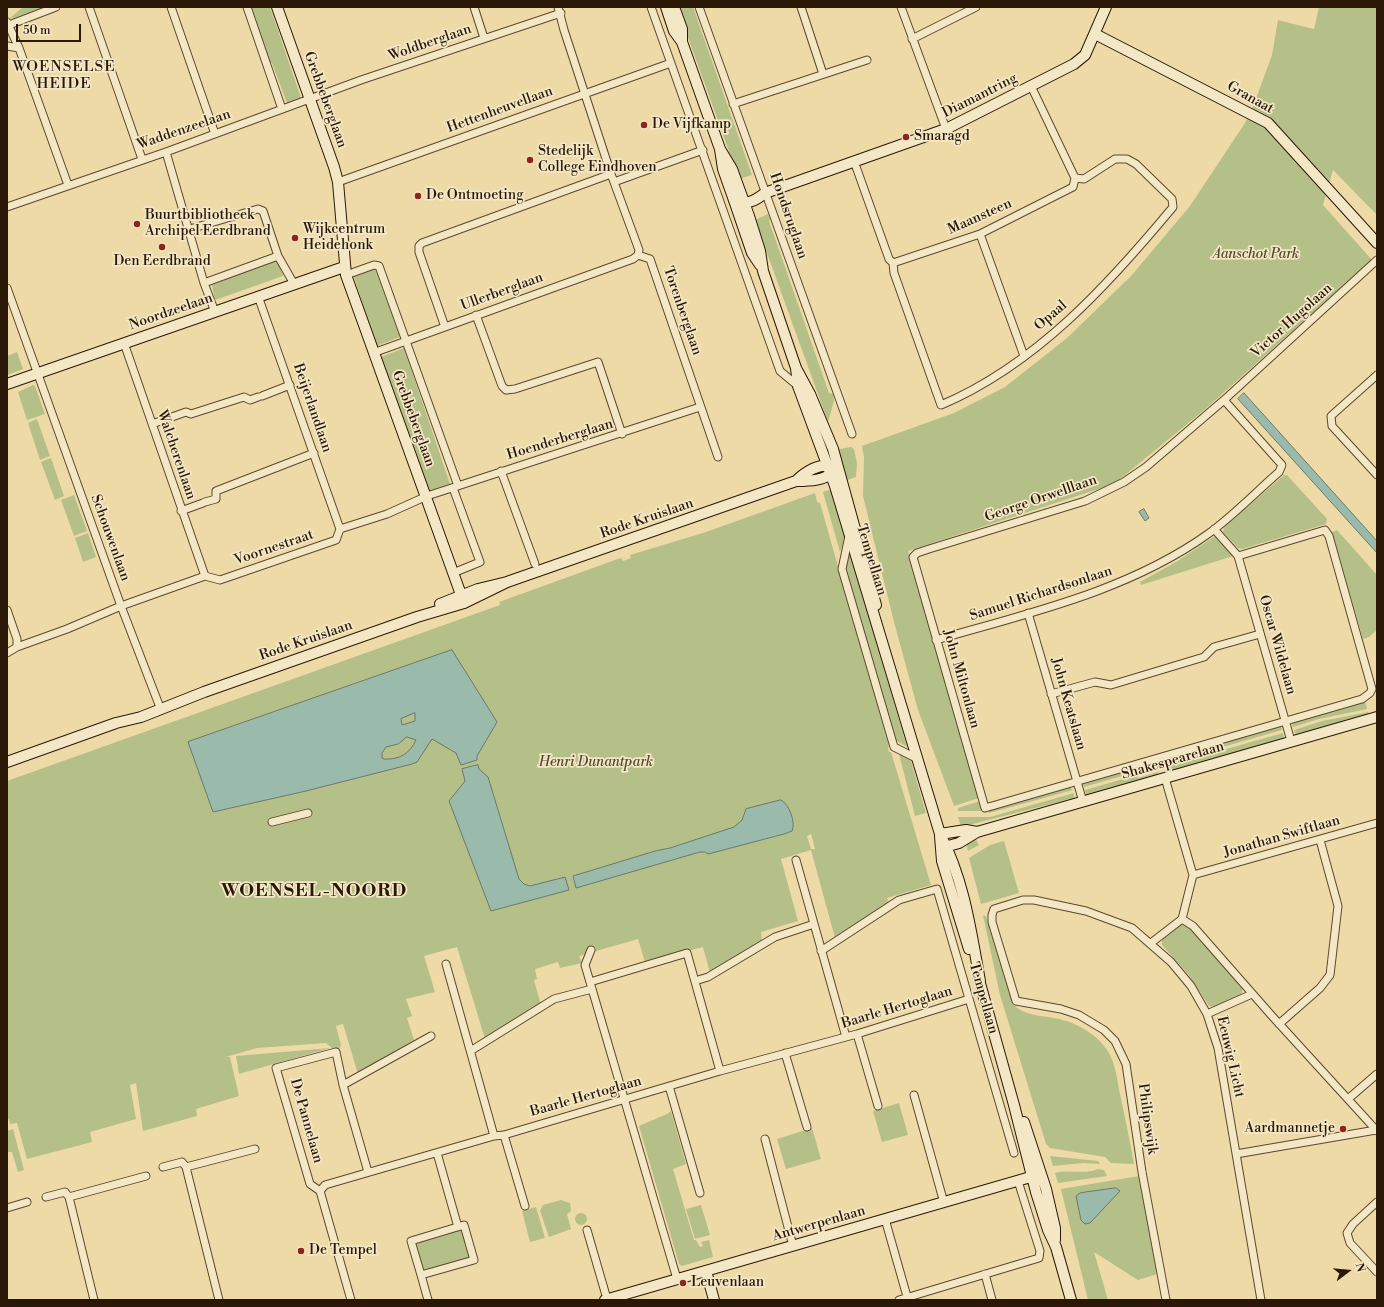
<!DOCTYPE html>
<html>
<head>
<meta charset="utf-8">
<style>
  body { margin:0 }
  #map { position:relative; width:1384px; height:1307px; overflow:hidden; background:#eddaa7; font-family:"Libre Bodoni",serif }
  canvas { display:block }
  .frame { position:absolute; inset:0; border:8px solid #2a1706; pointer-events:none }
  .north { position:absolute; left:1328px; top:1251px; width:40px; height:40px; -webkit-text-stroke:3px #f3e7c6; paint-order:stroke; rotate:74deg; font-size:11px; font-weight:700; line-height:16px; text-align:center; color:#2a1706 }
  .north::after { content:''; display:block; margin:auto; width:14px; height:18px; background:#2a1706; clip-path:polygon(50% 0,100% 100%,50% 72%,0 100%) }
  .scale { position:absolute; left:16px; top:24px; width:65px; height:18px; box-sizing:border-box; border:2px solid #2a1706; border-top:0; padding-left:5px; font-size:12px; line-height:14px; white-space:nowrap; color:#2a1706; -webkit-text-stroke:3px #f3e7c6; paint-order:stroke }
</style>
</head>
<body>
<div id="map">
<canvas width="1384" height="1307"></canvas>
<div class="frame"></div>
<div class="north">N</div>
<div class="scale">50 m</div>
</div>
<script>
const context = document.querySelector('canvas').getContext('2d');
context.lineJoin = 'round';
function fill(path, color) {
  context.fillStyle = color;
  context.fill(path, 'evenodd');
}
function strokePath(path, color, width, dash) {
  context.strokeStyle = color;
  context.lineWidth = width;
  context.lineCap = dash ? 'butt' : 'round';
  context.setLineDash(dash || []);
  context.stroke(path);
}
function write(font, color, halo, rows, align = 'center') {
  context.font = font + ' "Libre Bodoni",serif';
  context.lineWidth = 3.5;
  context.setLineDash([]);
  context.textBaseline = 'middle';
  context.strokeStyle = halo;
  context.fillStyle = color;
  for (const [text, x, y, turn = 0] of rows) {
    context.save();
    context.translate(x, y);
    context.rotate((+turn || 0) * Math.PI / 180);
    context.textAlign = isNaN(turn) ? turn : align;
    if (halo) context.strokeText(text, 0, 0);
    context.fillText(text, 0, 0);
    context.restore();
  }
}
fill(new Path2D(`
  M 23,7 L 45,7 L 14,18 L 10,18 Z
  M 249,7 L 270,7 L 301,98 L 287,103 L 272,63 L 268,63 Z
  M 677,7 L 693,7 L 752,175 L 739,179 Z
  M 1319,7 L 1377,7 L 1377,215 L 1333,170 L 1323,205 L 1372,260 L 1203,411 L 1114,484 L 908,551 L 979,798 L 954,806 L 918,710 L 894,622 L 863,496 L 864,457 L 862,446 L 954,413 L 1005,387 L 1067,338 L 1131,276 L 1190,206 L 1245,123 L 1253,107 L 1272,55 L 1278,20 L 1314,29 Z
  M 768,214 L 770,219 L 769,221 L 829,393 L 833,394 L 834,401 L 828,422 L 755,220 Z
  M 278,259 L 283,276 L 215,300 L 212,285 Z
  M 375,268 L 400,337 L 376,346 L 354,277 L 356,274 Z
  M 404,348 L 450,484 L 428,491 L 381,357 Z
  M 17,352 L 23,369 L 7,375 L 7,356 Z
  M 33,385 L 35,386 L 45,414 L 27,420 L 18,392 Z
  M 37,419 L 50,456 L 40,460 L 28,423 Z
  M 851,447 L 854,449 L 857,463 L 856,477 L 845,481 L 835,450 Z
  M 51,458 L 64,496 L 55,500 L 41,462 Z
  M 1284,475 L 1287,475 L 1327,519 L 1326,524 L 1242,549 L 1238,548 L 1223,532 L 1224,527 Z
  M 832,489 L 846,535 L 840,552 L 823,492 Z
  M 815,493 L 817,502 L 820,503 L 889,746 L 888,747 L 889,752 L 891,752 L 931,885 L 887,898 L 890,906 L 835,938 L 811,850 L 781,859 L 798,921 L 761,932 L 762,941 L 710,973 L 703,947 L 645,962 L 638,939 L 579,956 L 582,963 L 560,968 L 558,962 L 535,969 L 537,979 L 534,980 L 541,1005 L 485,1039 L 457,947 L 424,956 L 435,992 L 406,999 L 412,1016 L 407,1018 L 414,1040 L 358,1074 L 343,1024 L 336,1026 L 341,1045 L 338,1053 L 326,1043 L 257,1048 L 226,1057 L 230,1057 L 239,1096 L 196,1109 L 197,1116 L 143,1131 L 136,1083 L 130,1085 L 136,1119 L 90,1132 L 92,1142 L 27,1159 L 17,1123 L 10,1124 L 9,1119 L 7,1120 L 7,781 L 500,605 L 499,602 L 615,560 L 621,558 L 623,561 L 631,558 L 630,555 L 706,532 ZM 811,834 L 815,849 L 811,849 L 807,836 Z
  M 74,495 L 87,531 L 74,536 L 61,500 Z
  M 1337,530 L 1377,575 L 1377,630 L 1369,637 L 1363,639 L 1332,532 Z
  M 88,533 L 96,557 L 83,562 L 75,538 Z
  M 1215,536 L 1233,556 L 1141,585 L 1140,582 L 1176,562 Z
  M 849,548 L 907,747 L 894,739 L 845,570 Z
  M 1365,701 L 1367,709 L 1319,719 L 1293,727 L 1292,724 L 1295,721 Z
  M 1368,712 L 1369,714 L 1296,736 L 1294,730 L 1322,721 Z
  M 1281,726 L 1282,730 L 1139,771 L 1138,766 L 1143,767 Z
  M 1283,733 L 1284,739 L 1168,772 L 1166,766 Z
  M 899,754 L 910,758 L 926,813 L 915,816 Z
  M 1134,768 L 1136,772 L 1084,787 L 1083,784 L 1086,782 Z
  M 1158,772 L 1159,775 L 1086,795 L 1085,790 L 1137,775 L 1138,778 Z
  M 1069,787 L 1073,790 L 989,813 L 988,810 Z
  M 1074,793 L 1074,798 L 961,827 L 958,817 L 990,817 Z
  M 980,801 L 983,811 L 958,811 L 958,808 Z
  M 972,840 L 976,840 L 979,845 L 968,851 L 966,843 Z
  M 1004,841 L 1019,893 L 981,904 L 969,858 L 990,845 Z
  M 983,915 L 986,916 L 1014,1005 C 1027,1018 1049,1015 1066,1021 C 1082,1026 1098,1036 1107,1050 C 1116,1063 1117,1080 1120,1094 C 1125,1118 1130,1141 1134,1164 L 1111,1163 L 1105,1157 L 1050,1148 L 1046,1144 L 1000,995 Z
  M 1178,924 L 1188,926 L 1243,987 L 1241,996 L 1215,1007 L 1209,1006 L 1188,974 L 1162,945 L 1162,939 Z
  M 330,1048 L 239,1074 L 236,1056 Z
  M 899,1103 L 908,1135 L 882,1142 L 873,1111 Z
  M 671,1111 L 686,1164 L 673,1169 L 694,1240 L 696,1240 L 700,1247 L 703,1246 L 701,1242 L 709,1240 L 713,1257 L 682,1266 L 679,1264 L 639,1126 L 667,1114 Z
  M 812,1128 L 821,1159 L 786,1169 L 777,1139 Z
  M 13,1129 L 24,1170 L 18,1172 L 12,1152 L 7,1152 L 7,1131 Z
  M 1050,1156 L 1098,1161 L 1100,1164 L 1084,1163 L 1053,1166 Z
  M 1098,1169 L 1104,1170 L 1107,1176 L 1058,1183 L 1055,1173 C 1069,1169 1084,1175 1098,1169 Z
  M 1139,1176 L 1157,1274 L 1138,1280 L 1094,1252 L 1108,1300 L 1088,1300 L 1061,1189 Z
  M 561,1200 L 570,1203 L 571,1211 L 567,1214 L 571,1229 L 549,1237 L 540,1211 L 543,1205 Z
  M 701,1205 L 710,1235 L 695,1239 L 686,1209 Z
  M 536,1207 L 545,1238 L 530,1242 L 522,1211 Z
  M575 1219a6 6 0 1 1 12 0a6 6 0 1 1-12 0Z
  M 460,1229 L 462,1229 L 471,1258 L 426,1272 L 423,1271 L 416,1243 Z`), '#b5c089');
const water = new Path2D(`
  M 1244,393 L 1377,541 L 1377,553 L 1238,399 Z
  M 1144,509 L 1149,518 L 1145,521 L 1139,512 Z
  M 452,650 L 497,722 L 477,756 L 477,760 L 461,765 L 456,753 L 432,739 L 417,762 L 412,764 L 306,791 L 213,812 L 188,742 ZM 415,713 L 415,721 L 402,725 L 401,719 ZM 407,737 L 416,740 C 410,753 400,760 384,759 L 382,758 L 382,753 L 386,747 L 398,744 Z
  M 478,765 L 479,769 L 488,777 L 519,879 L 524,884 L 530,886 L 565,877 L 569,890 L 491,911 L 449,801 L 465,781 L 462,769 Z
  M 781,800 C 789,804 796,822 792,831 L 784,834 L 708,854 L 705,852 L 700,852 L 576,888 L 573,876 L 655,851 L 670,848 L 734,827 L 742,820 L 746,809 Z
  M 1116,1188 L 1120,1191 L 1090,1223 L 1085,1224 L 1081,1220 L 1076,1196 L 1080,1193 Z`);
fill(water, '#9abaac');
strokePath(water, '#6d796a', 1);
const street = new Path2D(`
  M 89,7 L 142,159
  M 171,7 L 215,134
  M 247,7 L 282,109
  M 474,7 L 484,38
  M 558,7 L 564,30 L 611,174 L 639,250 L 638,255 L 650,259 L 718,457
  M 651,7 L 780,371 L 798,386
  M 699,7 L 852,434
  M 801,7 L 823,74
  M 901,7 L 946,129
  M 7,22 L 19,48 L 68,185
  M 9,25 L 56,7
  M 912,39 L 976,7
  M 7,46 L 19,48
  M 733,104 L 867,60
  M 166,152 L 204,283 L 215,312
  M 854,161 L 889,259 L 893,263 L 980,234 L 1073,187 L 1075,178 L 1031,86
  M 338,182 L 671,63
  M 614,182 L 703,150
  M 7,207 L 166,152 L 361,80 L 561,13
  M 190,229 L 258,209 L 263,211 L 278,256 L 294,284
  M 980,234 L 1024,356
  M 893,263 L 894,273 L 941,405 C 1036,365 1109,284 1173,207 L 1172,199 L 1136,164 L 1127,159 L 1115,159 L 1084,179 L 1075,178
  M 346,275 L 374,265 L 379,266 L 458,486
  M 204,283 L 278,256
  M 7,288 L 121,606 L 161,710
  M 258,296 L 340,529
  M 476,315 L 502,386 L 506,390 L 515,389 L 598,362 L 622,434
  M 445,327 L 419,252 L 419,246 L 422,243 L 611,174
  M 124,343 L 205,576
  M 373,353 L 633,259 L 638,255
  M 1377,375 L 1331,416 L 1332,426 L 1377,475
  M 262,396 L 290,385
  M 152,424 L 186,412 L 191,414 L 244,397 L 250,400 L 258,397
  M 501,471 L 535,564
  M 453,488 L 480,562 L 453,573
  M 205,502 L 216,499 L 216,491 L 314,453
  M 181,511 L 203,503
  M 1214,529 L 1238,556 L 1291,741
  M 849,536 L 842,569 L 894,747 L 918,759
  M 1238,556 L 1325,530 L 1329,536 L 1372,689 L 1370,693 L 1362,699 L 985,808 L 913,557 L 917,553 L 929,549 L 1085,501 L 1124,482 L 1146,467 L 1224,400 L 1377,260
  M 7,610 L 17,639 L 17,647
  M 1028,613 L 1083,802
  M 936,640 C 1029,613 1128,591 1208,534 C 1233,516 1256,492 1279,472 L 1282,465 L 1224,400
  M 7,653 L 17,647 L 67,629 L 121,606 L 205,576 L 220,580 L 336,540 L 340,529 L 387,514 L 427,496 L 700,407
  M 1051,694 L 1095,682 L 1111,685 L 1204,657 L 1214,647 L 1260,634
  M 272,822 L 308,813
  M 796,860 L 846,1037
  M 1193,875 L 1377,823
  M 1182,919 L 1193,926 L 1272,1016 L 1377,1131
  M 1151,943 L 1182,919 L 1193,875 L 1165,778
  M 591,950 L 585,965 L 677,1279
  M 821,951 L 899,900 L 937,889 L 1014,1153
  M 446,964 L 494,1136
  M 695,981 L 708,977 L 775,937 L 814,924
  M 590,982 L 687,953 L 720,1071
  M 1207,1014 L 1252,994
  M 1279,1024 L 1320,988 L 1330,975 L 1338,906 L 1320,840
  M 857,1034 L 878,1106
  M 472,1050 L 554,999 L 592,989
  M 785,1053 L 807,1127
  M 343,1085 L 431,1036
  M 669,1086 L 700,1193
  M 914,1095 L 944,1203
  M 1348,1099 L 1377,1074
  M 504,1135 L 525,1206
  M 765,1139 L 793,1246
  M 437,1153 L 458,1227
  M 1236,1154 L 1376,1130
  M 163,1167 L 182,1162 L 186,1167 L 255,1149
  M 186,1167 L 219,1300
  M 320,1191 L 325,1185 L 494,1136 L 504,1135 L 720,1071 L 857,1034 L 969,999
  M 320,1191 L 310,1184 L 276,1068 L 336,1052 L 343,1085 L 368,1172
  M 320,1191 L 351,1300
  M 46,1197 L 65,1192 L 69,1197 L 146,1176
  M 69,1197 L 94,1300
  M 1377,1202 L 1353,1224 L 1347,1233 L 1350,1243 L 1377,1272
  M 7,1208 L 27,1202
  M 885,1219 L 908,1300
  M 464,1225 L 474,1260 L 421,1275 L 411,1241 Z
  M 587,1230 L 607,1299
  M 985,1274 L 992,1300
  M 421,1275 L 428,1300
  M 899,1300 L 1039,1258 L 1040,1251 L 1018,1181
  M 1166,1300 L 1142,1172 L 1126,1064 L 1115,1041 L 1104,1030 L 1079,1015 L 1061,1009 L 1016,1001 L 992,922 L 992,915 L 994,909 L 1023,900 L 1034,900 L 1086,911 L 1132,928 L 1171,962 L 1191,986 L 1207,1014 L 1218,1048 L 1261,1300`);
const secondary = new Path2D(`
  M 277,7 L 334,167 L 338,182 L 346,275 L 464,603
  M 666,7 L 674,31 L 682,42 L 720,149 L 723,169 L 735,203 L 752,253 L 760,265
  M 674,7 L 682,29 L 682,42
  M 1095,34 L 1268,123 L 1377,243
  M 720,149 L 732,169 L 749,216 L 760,251 L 763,271 L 796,368 L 810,394 L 833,449 L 876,605
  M 735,203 C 748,204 755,201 765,193 L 946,129 L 1074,64 L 1085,55 L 1106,7
  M 796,368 L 798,386 L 835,486 L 940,834 C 964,879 971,931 980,981
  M 7,384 L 344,267
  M 796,481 C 809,481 826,481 835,470
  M 440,604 L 478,589 L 507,582 L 796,481 C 805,472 819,463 832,466
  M 7,762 L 116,723 L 141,717 L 204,692 L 417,617 L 464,603 L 507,582
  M 940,834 L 966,830 L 977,832
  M 940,836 L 942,861 L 969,949
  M 941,848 L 959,843 L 977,832 L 1377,717
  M 978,976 L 1014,1105 L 1036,1192 L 1048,1230 L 1056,1247 L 1071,1300
  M 1024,1122 L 1046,1189 L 1055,1228 L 1055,1240
  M 706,1271 L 714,1300
  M 605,1300 L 1041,1174`);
strokePath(street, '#5b482e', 9);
strokePath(secondary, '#2a1706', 12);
strokePath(street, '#f3e7c6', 7);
strokePath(secondary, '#f3e7c6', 10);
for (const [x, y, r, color] of [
  [644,125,4,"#8f2418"],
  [906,137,4,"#8f2418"],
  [530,160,4,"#8f2418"],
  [418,196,4,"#8f2418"],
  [137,224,4,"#8f2418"],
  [295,238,4,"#8f2418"],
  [162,247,4,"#8f2418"],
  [1343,1129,4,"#8f2418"],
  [301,1251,4,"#8f2418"],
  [683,1283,4,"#8f2418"]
]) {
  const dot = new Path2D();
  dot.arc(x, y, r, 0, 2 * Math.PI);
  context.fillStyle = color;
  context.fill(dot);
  strokePath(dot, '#f3e7c6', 1.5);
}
write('14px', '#2a1706', '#f3e7c6', [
  ["Woldberglaan",430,43,-19],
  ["Diamantring",980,96,-27],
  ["Granaat",1250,98,29],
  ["Grebbeberglaan",325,100,70],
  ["Hettenheuvellaan",500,110,-20],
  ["Waddenzeelaan",184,130,-19],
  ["Hondsruglaan",788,216,71],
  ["Maansteen",980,217,-24],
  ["Ullerberglaan",502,292,-20],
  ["Torenberglaan",682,311,71],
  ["Noordzeelaan",171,312,-19],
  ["Opaal",1051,316,-41],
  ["Victor Hugolaan",1292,321,-42],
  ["Beijerlandlaan",312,408,71],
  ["Grebbeberglaan",413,419,70],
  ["Hoenderberglaan",560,440,-17],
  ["Walcherenlaan",176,455,71],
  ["George Orwelllaan",1041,499,-19],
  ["Rode Kruislaan",647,519,-19],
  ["Schouwenlaan",110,538,70],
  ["Voornestraat",274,548,-19],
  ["Tempellaan",871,560,73],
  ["Samuel Richardsonlaan",1041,594,-18],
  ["Rode Kruislaan",306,641,-19],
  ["Oscar Wildelaan",1277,645,74],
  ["John Miltonlaan",961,679,74],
  ["John Keatslaan",1068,704,74],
  ["Shakespearelaan",1173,761,-16],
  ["Jonathan Swiftlaan",1282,837,-16],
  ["Tempellaan",983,998,74],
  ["Baarle Hertoglaan",897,1008,-17],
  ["Eeuwig Licht",1230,1057,77],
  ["Baarle Hertoglaan",586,1097,-16],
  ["Philipswijk",1147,1119,82],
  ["De Pannelaan",306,1121,74],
  ["Antwerpenlaan",819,1224,-16]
]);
write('14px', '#2a1706', '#f3e7c6', [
  ["De Vijfkamp",652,125],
  ["Smaragd",914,137],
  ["Stedelijk",538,152],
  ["College Eindhoven",538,168],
  ["De Ontmoeting",426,196],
  ["Buurtbibliotheek",145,216],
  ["Archipel Eerdbrand",145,232],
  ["Wijkcentrum",303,230],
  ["Heidehonk",303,246],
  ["Den Eerdbrand",162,262,"center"],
  ["Aardmannetje",1335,1129,"right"],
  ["De Tempel",309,1251],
  ["Leuvenlaan",691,1283]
], 'left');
write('italic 14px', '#544a2d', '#f3e7c6', [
  ["Aanschot Park",1256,255],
  ["Henri Dunantpark",596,763]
]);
context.letterSpacing = '1px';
write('15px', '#2a1706', '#f3e7c6', [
  ["WOENSELSE",64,67],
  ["HEIDE",64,84]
]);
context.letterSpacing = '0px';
context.letterSpacing = '1px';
write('bold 18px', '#2a1706', '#f3e7c6', [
  ["WOENSEL-NOORD",314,892]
]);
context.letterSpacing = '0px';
</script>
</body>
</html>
